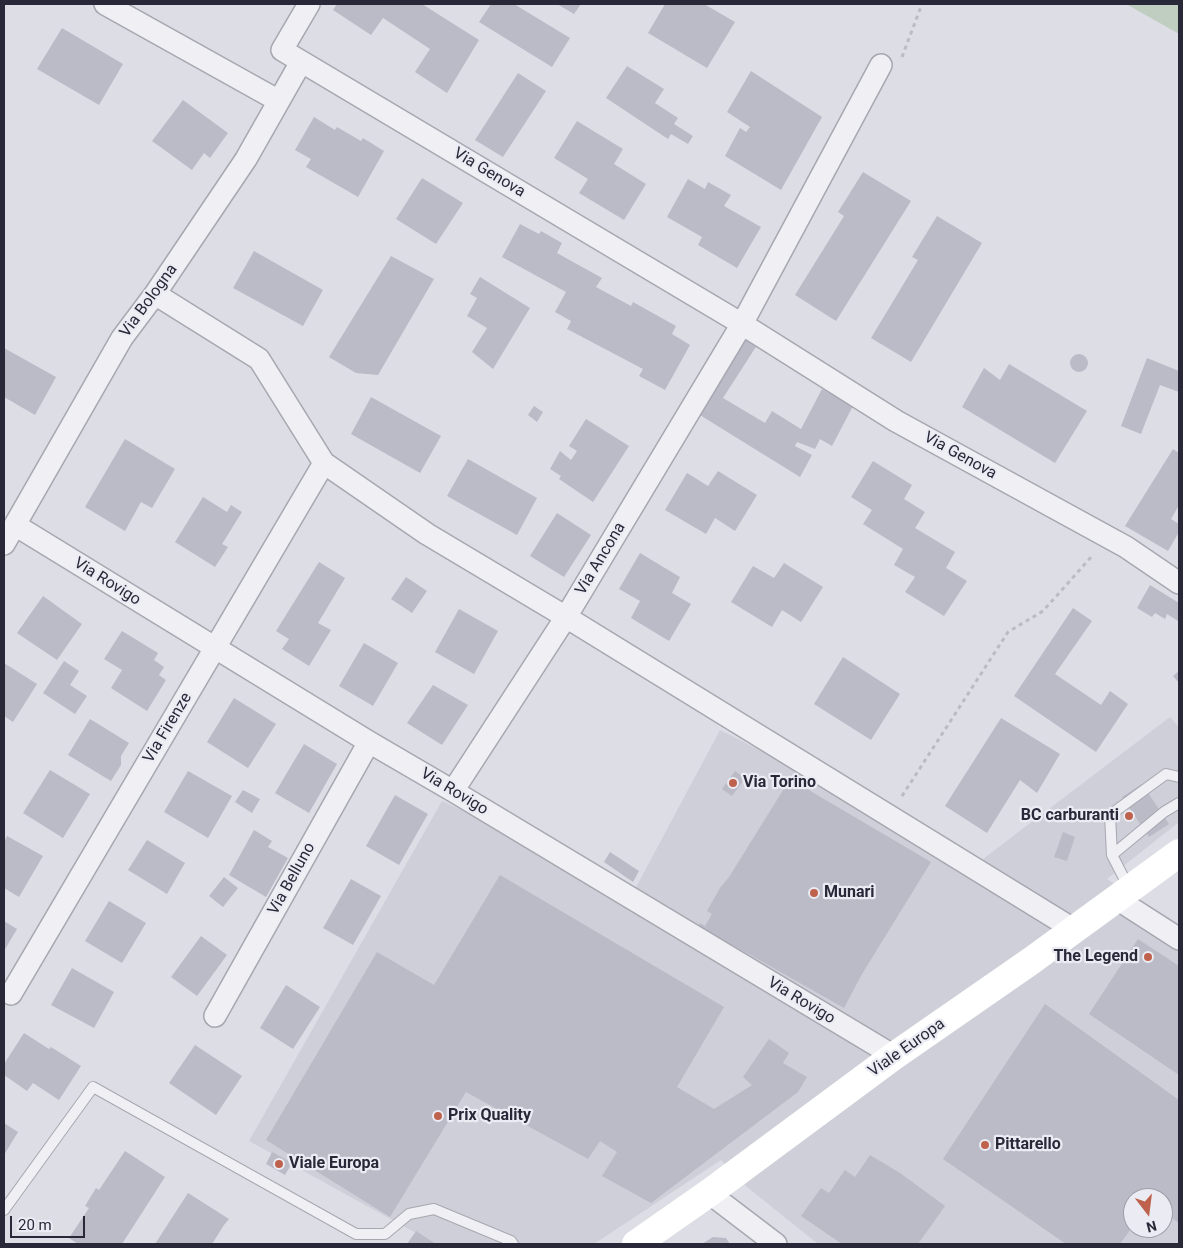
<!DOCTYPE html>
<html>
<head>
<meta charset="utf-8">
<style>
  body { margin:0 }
  #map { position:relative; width:1183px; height:1248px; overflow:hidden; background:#dddde5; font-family:Roboto,sans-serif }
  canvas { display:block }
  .frame { position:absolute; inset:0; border:5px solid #282839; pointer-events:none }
  .north { position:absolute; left:1123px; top:1188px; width:50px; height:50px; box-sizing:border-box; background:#ebecf3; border:1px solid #9d9ea9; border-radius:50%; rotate:165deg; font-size:14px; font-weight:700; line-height:20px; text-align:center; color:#282839 }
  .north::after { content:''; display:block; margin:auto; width:18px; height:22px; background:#be624d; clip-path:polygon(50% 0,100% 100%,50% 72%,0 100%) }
  .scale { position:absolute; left:10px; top:1216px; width:75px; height:22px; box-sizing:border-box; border:2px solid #282839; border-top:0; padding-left:6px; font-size:15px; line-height:18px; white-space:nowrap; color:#282839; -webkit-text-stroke:4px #ebecf3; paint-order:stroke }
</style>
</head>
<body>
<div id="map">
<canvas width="1183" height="1248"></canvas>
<div class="frame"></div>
<div class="north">N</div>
<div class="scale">20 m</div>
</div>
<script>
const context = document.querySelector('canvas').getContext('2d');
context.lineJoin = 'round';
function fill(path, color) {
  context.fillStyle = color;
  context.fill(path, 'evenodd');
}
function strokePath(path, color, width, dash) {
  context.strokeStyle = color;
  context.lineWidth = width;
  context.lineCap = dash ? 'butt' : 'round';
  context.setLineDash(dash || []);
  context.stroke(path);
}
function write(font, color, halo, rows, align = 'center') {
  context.font = font + ' Roboto,sans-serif';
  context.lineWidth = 4.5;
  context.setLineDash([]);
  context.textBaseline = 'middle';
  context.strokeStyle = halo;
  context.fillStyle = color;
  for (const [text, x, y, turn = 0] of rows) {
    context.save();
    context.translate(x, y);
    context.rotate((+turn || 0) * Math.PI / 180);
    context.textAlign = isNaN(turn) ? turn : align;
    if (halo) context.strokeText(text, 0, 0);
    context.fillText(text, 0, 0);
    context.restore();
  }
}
fill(new Path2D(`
  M 1170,717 L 1179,727 L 1179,822 L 1107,879 L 1179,924 L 1179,1244 L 818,1244 L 747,1187 L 721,1160 L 594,1244 L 436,1244 L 249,1141 L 442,801 L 634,891 L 720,730 L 979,862 ZM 1133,1198 L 1163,1198 L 1163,1228 L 1133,1228 Z`), '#cfcfd9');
fill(new Path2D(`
  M 1126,4 L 1179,4 L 1179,34 L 1174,31 Z`), '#bfcec0');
fill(new Path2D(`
  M 337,4 L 422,4 L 479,40 L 447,93 L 415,72 L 430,49 L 383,18 L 371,35 L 333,10 Z
  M 491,4 L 514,4 L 570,38 L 552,67 L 479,22 Z
  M 557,4 L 581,4 L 574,14 Z
  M 665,4 L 704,4 L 735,22 L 707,68 L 648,33 Z
  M 62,28 L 123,64 L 99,105 L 37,69 Z
  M 627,66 L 664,89 L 655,103 L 678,118 L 674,124 L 693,136 L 688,144 L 671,134 L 668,139 L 606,98 Z
  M 751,71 L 822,117 L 781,190 L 725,156 L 740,128 L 746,132 L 750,127 L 727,112 Z
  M 518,73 L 546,91 L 503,157 L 475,140 Z
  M 183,100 L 228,133 L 210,158 L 204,153 L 192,170 L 152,141 Z
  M 314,117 L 335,130 L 337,127 L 361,141 L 363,138 L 384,151 L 358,197 L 306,167 L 311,159 L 295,150 Z
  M 577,121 L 623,149 L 614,164 L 646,184 L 624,220 L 579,193 L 588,179 L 554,158 Z
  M 863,172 L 911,201 L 836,321 L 795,295 L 844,216 L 838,212 Z
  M 422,178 L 463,203 L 436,244 L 396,219 Z
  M 688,179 L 705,189 L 708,182 L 731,195 L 724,206 L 761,227 L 737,268 L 698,245 L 702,237 L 667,217 Z
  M 937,216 L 982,243 L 911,362 L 871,338 L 918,260 L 912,257 Z
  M 520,224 L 539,234 L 541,231 L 562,243 L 557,253 L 602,278 L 596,287 L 631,306 L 633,302 L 676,326 L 672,334 L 690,345 L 665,390 L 639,376 L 643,369 L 567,329 L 571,321 L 555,312 L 566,292 L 502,257 Z
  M 254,251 L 323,290 L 303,326 L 233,288 Z
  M 391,256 L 434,279 L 378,375 L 356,373 L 329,357 Z
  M 480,277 L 530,308 L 493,369 L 472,352 L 487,328 L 467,316 L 477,298 L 470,294 Z
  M 740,330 L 761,339 L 723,398 L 765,423 L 772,411 L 801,429 L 822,389 L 853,406 L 832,446 L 820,439 L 815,449 L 797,442 L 795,446 L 812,455 L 800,477 L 695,412 Z
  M 4,348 L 56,377 L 35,415 L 4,397 Z
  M1070 363a9 9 0 1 1 18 0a9 9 0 1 1-18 0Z
  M 1147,358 L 1179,371 L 1179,392 L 1160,385 L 1141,434 L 1121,426 Z
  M 1009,364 L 1087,411 L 1055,463 L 962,407 L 984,368 L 1000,380 Z
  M 371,397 L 441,436 L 420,473 L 351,434 Z
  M 534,406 L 543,412 L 537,422 L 528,415 Z
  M 586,419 L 629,446 L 593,502 L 559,479 L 561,476 L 550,469 L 560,451 L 571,460 L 577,451 L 569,446 Z
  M 125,439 L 175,469 L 152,508 L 141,502 L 125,531 L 85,507 Z
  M 1173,449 L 1179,453 L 1179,505 L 1171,519 L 1179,524 L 1179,532 L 1168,551 L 1125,526 Z
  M 468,459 L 537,498 L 517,535 L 447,496 Z
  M 873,461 L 912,485 L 904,499 L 925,512 L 915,528 L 955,552 L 946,568 L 967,581 L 944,616 L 905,592 L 915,577 L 894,565 L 903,549 L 863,524 L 872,510 L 851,497 Z
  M 718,471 L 757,495 L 735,531 L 715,518 L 706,534 L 665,510 L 687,473 L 708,486 Z
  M 203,497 L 227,512 L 231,505 L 242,512 L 222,544 L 228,547 L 215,567 L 175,542 Z
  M 557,513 L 591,535 L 564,577 L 530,556 Z
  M 640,553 L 680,577 L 672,593 L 691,604 L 669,641 L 631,618 L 640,601 L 619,589 Z
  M 319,562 L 345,578 L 318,623 L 331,630 L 309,666 L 282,649 L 289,639 L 276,631 Z
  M 784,563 L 823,587 L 801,622 L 782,610 L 772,627 L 731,602 L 753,566 L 774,578 Z
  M 406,577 L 427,591 L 412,613 L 391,599 Z
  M 1150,585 L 1179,603 L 1179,618 L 1178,621 L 1167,614 L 1165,619 L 1155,613 L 1152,617 L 1137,608 Z
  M 43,596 L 82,624 L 57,660 L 17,633 Z
  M 1073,608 L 1092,621 L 1055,674 L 1101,705 L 1110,691 L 1128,704 L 1096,752 L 1014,696 Z
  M 459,609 L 498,631 L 474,674 L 435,652 Z
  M 122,631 L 158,653 L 154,660 L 164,667 L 159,675 L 166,680 L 147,711 L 111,688 L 122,670 L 104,659 Z
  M 364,643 L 398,663 L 373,706 L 339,686 Z
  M 843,657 L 900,694 L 871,740 L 814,704 Z
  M 64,661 L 79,671 L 70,685 L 87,696 L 75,714 L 43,693 Z
  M 4,663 L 37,684 L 13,722 L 4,716 Z
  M 1179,671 L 1179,683 L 1173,676 Z
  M 433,685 L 468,705 L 442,745 L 407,723 Z
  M 234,698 L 276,724 L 248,768 L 207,742 Z
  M 1001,718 L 1060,754 L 1037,793 L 1020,780 L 987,833 L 945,806 Z
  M 90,719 L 129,743 L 121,756 L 121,765 L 111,781 L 68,755 Z
  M 304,744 L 337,764 L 309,813 L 275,793 Z
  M 50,770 L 90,794 L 63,838 L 23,813 Z
  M 188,771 L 232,796 L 208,838 L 164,812 Z
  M 735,771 L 745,778 L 732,796 L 722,789 Z
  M 790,779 L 931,862 L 862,974 L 844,1008 L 699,926 L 700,923 L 705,926 L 712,914 L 707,911 L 720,888 L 729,877 Z
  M 1142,784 L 1169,824 L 1149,837 L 1122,797 Z
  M 243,790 L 260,799 L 252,813 L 235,802 Z
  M 395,795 L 428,814 L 399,865 L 366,846 Z
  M 254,830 L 272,841 L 268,847 L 288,858 L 266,897 L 229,875 Z
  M 1063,832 L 1075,837 L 1067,861 L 1054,857 Z
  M 7,836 L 43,856 L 19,897 L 4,888 L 4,842 Z
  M 147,840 L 185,863 L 167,894 L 128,870 Z
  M 610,852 L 639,871 L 633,882 L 604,862 Z
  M 500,875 L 724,1007 L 677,1087 L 714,1109 L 752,1085 L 743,1077 L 769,1039 L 789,1053 L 783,1063 L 807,1077 L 798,1092 L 651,1203 L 602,1176 L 617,1152 L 600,1141 L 588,1159 L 466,1092 L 390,1217 L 266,1140 L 377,952 L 434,985 Z
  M 224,877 L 238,888 L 223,907 L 209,896 Z
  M 351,879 L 381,896 L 353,945 L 323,928 Z
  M 109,901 L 146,923 L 122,963 L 85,941 Z
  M 4,921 L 17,929 L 4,951 Z
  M 201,936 L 227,955 L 197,996 L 171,977 Z
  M 1138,939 L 1179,966 L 1179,1075 L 1089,1014 Z
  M 72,968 L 114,992 L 94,1028 L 51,1005 Z
  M 286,985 L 320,1007 L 293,1049 L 260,1028 Z
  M 1045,1004 L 1179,1100 L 1179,1223 L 1163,1212 L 1163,1198 L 1133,1198 L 1133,1226 L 1120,1244 L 1066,1244 L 943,1159 Z
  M 24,1033 L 49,1049 L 51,1047 L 81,1066 L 59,1100 L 33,1083 L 27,1091 L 4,1075 L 4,1064 Z
  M 195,1045 L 242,1076 L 216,1115 L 169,1083 Z
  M 4,1123 L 18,1132 L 4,1155 Z
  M 125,1151 L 165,1177 L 122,1244 L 78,1244 L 69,1238 L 89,1208 L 85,1206 L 96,1188 L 99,1190 Z
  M 272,1152 L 292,1163 L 285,1175 L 266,1164 Z
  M 870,1155 L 900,1173 L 945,1206 L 918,1244 L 842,1244 L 801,1216 L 821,1188 L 829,1193 L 845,1170 L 855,1177 Z
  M 188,1193 L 229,1219 L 224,1225 L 212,1244 L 155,1244 Z
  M 416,1231 L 436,1244 L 407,1244 Z
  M 713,1237 L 726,1238 L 730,1244 L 702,1244 Z`), '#babbc7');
const lane = new Path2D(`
  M 1112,855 L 1110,815 L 1166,774 L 1179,777
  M 1129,888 L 1112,855 L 1164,812 L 1179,803
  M 4,1210 L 93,1087 L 356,1234 L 385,1234 L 409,1214 L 434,1209 L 511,1241 L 513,1244`);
const street = new Path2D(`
  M 105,4 L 279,101
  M 309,4 L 282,50 L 742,324 L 896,421 L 1126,547 L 1179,583
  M 155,294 L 259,359 L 324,463 L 427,534 L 566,617 L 1073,929
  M 15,525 L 369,742 L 453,791 L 894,1056
  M 4,544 L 122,338 L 155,294 L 246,159 L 301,62
  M 453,791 L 566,617 L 742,324 L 881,65
  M 1117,899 L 1179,939
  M 11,994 L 324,463
  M 215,1016 L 369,742
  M 709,1193 L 776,1244`);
strokePath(lane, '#a7a7b1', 12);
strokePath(street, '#a7a7b1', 24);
strokePath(new Path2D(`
  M 902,57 L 922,4
  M 902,796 L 1008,632 L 1043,611 L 1093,555`), '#bbbbc3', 3, [4, 4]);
strokePath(lane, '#efeff4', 10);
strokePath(street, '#efeff4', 21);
strokePath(new Path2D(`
  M 636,1244 L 709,1193 L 894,1056 L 1031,961 L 1179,853`), '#fff', 28);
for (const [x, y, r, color] of [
  [733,783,5,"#be624d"],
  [1129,816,5,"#be624d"],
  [814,893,5,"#be624d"],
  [1148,957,5,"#be624d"],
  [438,1116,5,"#be624d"],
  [985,1145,5,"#be624d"],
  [279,1164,5,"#be624d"]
]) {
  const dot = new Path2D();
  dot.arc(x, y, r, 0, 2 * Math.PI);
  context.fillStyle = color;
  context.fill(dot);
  strokePath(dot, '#ebecf3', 2);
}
write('16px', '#282839', '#ebecf3', [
  ["Via Genova",489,173,31],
  ["Via Bologna",149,301,-54],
  ["Via Genova",960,456,29],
  ["Via Ancona",601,559,-59],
  ["Via Rovigo",107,582,32],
  ["Via Firenze",168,728,-59],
  ["Via Rovigo",454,792,31],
  ["Via Belluno",292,879,-61],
  ["Via Rovigo",801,1001,31],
  ["Viale Europa",907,1048,-35]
]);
write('bold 16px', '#282839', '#ebecf3', [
  ["Via Torino",743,783],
  ["BC carburanti",1119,816,"right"],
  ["Munari",824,893],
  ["The Legend",1138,957,"right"],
  ["Prix Quality",448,1116],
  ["Pittarello",995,1145],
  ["Viale Europa",289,1164]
], 'left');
</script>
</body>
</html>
